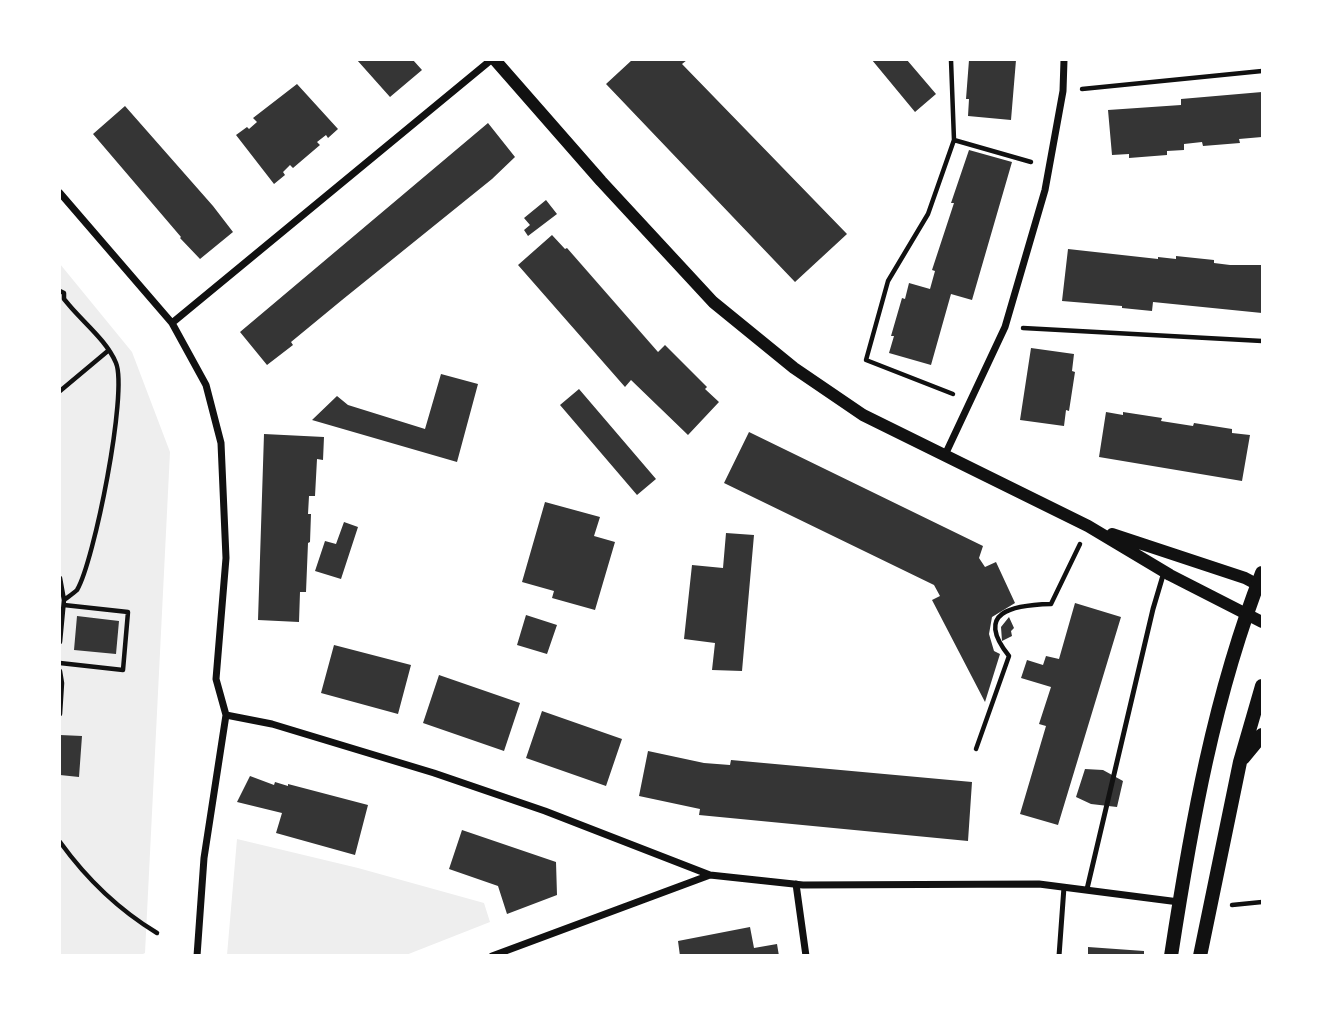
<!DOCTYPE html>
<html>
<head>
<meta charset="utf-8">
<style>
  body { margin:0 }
  #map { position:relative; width:1322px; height:1015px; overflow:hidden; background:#fff; font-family:Inter,sans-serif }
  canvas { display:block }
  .frame { position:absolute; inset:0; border:61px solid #fff; pointer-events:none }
</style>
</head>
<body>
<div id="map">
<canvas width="1322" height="1015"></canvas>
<div class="frame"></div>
</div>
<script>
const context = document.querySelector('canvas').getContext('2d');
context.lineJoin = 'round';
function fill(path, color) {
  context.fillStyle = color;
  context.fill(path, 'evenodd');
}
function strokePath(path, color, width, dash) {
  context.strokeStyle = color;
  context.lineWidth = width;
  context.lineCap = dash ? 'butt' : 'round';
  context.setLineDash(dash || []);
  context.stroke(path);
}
fill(new Path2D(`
  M 60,264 L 132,352 L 170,452 L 145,953 L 141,955 L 60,955 Z
  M 237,839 L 358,868 L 484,903 L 490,922 L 406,955 L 227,955 Z`), '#eee');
fill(new Path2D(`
  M 357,60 L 413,60 L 422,70 L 390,97 Z
  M 632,60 L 687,60 L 682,64 L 847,234 L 795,282 L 606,84 Z
  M 872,60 L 907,60 L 936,94 L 915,112 Z
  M 969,60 L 1016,60 L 1011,120 L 968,116 L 969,99 L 966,99 Z
  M 297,84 L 338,129 L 328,138 L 326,135 L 317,142 L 320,145 L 293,168 L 290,165 L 283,172 L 285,175 L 274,184 L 236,135 L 247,127 L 249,129 L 257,122 L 253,118 Z
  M 1262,92 L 1262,137 L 1239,139 L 1240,143 L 1203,146 L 1202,142 L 1184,144 L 1184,150 L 1167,151 L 1167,155 L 1129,158 L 1129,154 L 1112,155 L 1108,110 L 1181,105 L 1181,99 Z
  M 125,106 L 213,206 L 233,232 L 200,259 L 180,238 L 181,237 L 93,134 Z
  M 488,123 L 515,157 L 492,179 L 342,300 L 291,342 L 293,345 L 267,365 L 240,332 Z
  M 969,150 L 1012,162 L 972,300 L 951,294 L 931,365 L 889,353 L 894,336 L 891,336 L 902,298 L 905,299 L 909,283 L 930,289 L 935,271 L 932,270 L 954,203 L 951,203 Z
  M 546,200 L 557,214 L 528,236 L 524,230 L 530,225 L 524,218 Z
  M 552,235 L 565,249 L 567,248 L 658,352 L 665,345 L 707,387 L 705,389 L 719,402 L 688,435 L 631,380 L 625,387 L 518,265 Z
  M 1068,249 L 1158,259 L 1158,257 L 1176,259 L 1176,256 L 1214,260 L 1214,263 L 1230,265 L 1262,265 L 1262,313 L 1153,302 L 1152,311 L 1122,308 L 1122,306 L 1062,301 Z
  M 1031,348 L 1074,354 L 1072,371 L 1075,372 L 1069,411 L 1066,410 L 1064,426 L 1020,420 Z
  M 441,374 L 478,384 L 457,462 L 312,420 L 337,396 L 348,405 L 425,429 Z
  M 579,389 L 656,479 L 637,495 L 560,405 Z
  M 1106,412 L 1123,415 L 1123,412 L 1162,418 L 1161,421 L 1193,426 L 1194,423 L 1232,429 L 1232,433 L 1250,435 L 1242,481 L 1099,457 Z
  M 749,432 L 983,546 L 979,558 L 985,567 L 996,562 L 1015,603 L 992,617 L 989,634 L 994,651 L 1000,654 L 985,702 L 932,600 L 940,596 L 934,585 L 724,483 Z
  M 264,434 L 324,437 L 323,460 L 317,459 L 315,496 L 309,496 L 308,514 L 311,514 L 310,542 L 308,543 L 306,592 L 300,592 L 299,622 L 258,620 Z
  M 545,502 L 600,517 L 594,536 L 615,542 L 595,610 L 552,598 L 554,591 L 522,582 Z
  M 344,522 L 358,527 L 341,579 L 315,571 L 325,541 L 336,544 Z
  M 726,533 L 754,535 L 742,671 L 712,670 L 715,643 L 684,639 L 692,565 L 723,568 Z
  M 1075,603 L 1121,617 L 1058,825 L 1020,814 L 1046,726 L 1039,724 L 1051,687 L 1021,678 L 1027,660 L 1043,665 L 1046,656 L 1059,659 Z
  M 526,615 L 557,625 L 547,654 L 517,645 Z
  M 77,616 L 119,621 L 116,654 L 74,650 Z
  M 1009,617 L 1014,628 L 1011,631 L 1012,636 L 1002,641 L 1001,627 Z
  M 334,645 L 411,665 L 398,714 L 321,693 Z
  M 439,675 L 520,703 L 504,751 L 423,723 Z
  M 542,711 L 622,739 L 606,786 L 526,758 Z
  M 60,735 L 82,736 L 79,777 L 60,775 Z
  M 648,751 L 704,763 L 730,765 L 731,760 L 972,782 L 968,841 L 699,815 L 700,809 L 639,796 Z
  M 1085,769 L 1103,770 L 1123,781 L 1117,807 L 1091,804 L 1076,797 Z
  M 250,776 L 274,785 L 275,782 L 288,786 L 288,784 L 368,805 L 355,855 L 276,833 L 282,813 L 237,802 Z
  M 462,830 L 556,862 L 557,895 L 507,914 L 498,886 L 449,869 Z
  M 750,927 L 754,948 L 777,944 L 779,956 L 680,956 L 678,941 Z
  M 1088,947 L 1144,951 L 1144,956 L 1088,956 Z`), '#353535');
strokePath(new Path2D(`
  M 951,60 L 954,140 L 928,214 L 888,281 L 866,360 L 953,394
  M 1082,89 L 1262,71
  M 954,140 L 1031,162
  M 60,291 L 64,293 L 64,299 L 69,305 C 84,323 107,341 116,363 C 128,392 94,562 77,590 C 74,593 68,597 64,600
  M 1023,328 L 1262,341
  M 60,391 L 109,350
  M 60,578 L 64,600 L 60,642
  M 60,663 L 123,670 L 128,612 L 64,605
  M 60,671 L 62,683 L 60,714
  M 976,749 L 1009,656 C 974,612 1012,605 1051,604 L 1080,544
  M 60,842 C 86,878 119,910 157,933
  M 1232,905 L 1262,902`), '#111', 4.5);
strokePath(new Path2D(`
  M 1087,889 L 1153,609 L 1164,572
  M 1059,956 L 1064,887`), '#111', 5);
strokePath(new Path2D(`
  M 60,193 L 172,323 L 206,385 L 221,443 L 226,558 L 216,679 L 226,715 L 204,858 L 197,956
  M 172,323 L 491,60
  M 944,457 L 1005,327 L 1045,190 L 1063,91 L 1064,60
  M 226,715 L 272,724 L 434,773 L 545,811 L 710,875 L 803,885 L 1039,884 L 1179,902
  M 796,884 L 806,956
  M 492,956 L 710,875`), '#111', 7);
strokePath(new Path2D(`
  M 495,60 L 601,181 L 713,302 L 794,368 L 863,415 L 1088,526 L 1170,575 L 1262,622
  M 1112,534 L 1245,578 L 1262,587`), '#111', 12);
strokePath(new Path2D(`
  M 1243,758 L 1262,735
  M 1171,956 C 1191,826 1214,695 1262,573
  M 1200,956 L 1240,762 L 1262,686`), '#111', 14);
</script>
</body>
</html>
